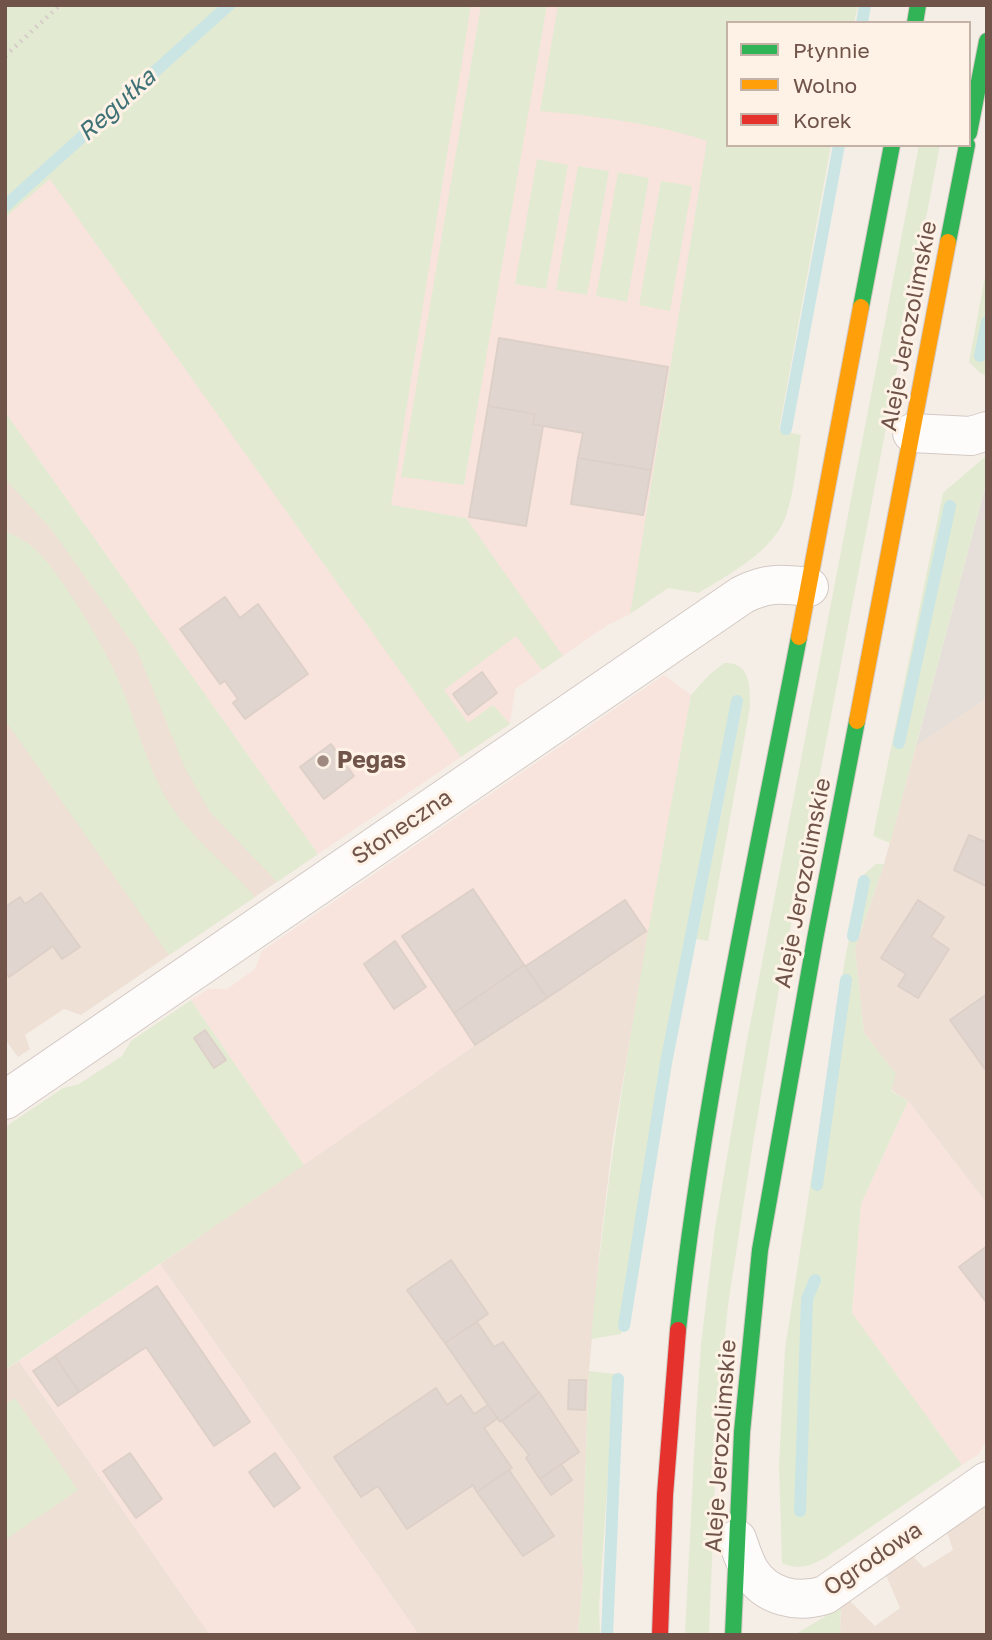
<!DOCTYPE html>
<html>
<head>
<meta charset="utf-8">
<style>
  body { margin:0 }
  #map { position:relative; width:992px; height:1640px; overflow:hidden; background:#f5eee7; font-family:"Golos Text",sans-serif }
  canvas { display:block }
  .frame { position:absolute; inset:0; border:7px solid #705349; pointer-events:none }
  .legend { position:absolute; left:726px; top:21px; width:245px; height:126px; box-sizing:border-box; background:#fef2e6; border:2px solid #c5b2a7; margin:0; padding:9px 12px; list-style:none; font-size:21px; color:#705349 }
  .legend li { display:flex; align-items:center; gap:14px; height:35px }
  .legend b { width:35px; border:2px solid #c5b2a7 }
</style>
</head>
<body>
<div id="map">
<canvas width="992" height="1640"></canvas>
<div class="frame"></div>
<ul class="legend">
<li><b style="height:9px;background:#30b455"></b>Płynnie</li>
<li><b style="height:9px;background:#ff9f0a"></b>Wolno</li>
<li><b style="height:9px;background:#e5322d"></b>Korek</li>
</ul>
</div>
<script>
const context = document.querySelector('canvas').getContext('2d');
context.lineJoin = 'round';
function fill(path, color) {
  context.fillStyle = color;
  context.fill(path, 'evenodd');
}
function strokePath(path, color, width, dash) {
  context.strokeStyle = color;
  context.lineWidth = width;
  context.lineCap = dash ? 'butt' : 'round';
  context.setLineDash(dash || []);
  context.stroke(path);
}
function write(font, color, halo, rows, align = 'center') {
  context.font = font + ' "Golos Text",sans-serif';
  context.lineWidth = 6;
  context.setLineDash([]);
  context.textBaseline = 'middle';
  context.strokeStyle = halo;
  context.fillStyle = color;
  for (const [text, x, y, turn = 0] of rows) {
    context.save();
    context.translate(x, y);
    context.rotate((+turn || 0) * Math.PI / 180);
    context.textAlign = isNaN(turn) ? turn : align;
    if (halo) context.strokeText(text, 0, 0);
    context.fillText(text, 0, 0);
    context.restore();
  }
}
fill(new Path2D(`
  M 5,412 L 318,854 L 81,1015 L 64,1009 L 25,1035 L 30,1049 L 18,1057 L 5,1039 Z
  M 987,698 L 987,1204 L 908,1101 L 891,1090 L 895,1074 L 864,1033 L 855,949 L 884,864 L 916,746 Z
  M 649,929 L 613,1139 L 600,1247 L 589,1371 L 582,1564 L 584,1567 L 578,1635 L 419,1635 L 160,1264 L 475,1045 Z
  M 19,1361 L 210,1635 L 5,1635 L 5,1370 Z
  M 987,1504 L 987,1635 L 840,1635 L 841,1607 L 850,1601 L 875,1626 L 900,1608 L 886,1575 L 913,1556 L 924,1568 L 953,1550 L 947,1532 Z`), '#eee0d4');
fill(new Path2D(`
  M 239,5 L 821,5 L 728,23 L 728,145 L 668,588 L 630,614 L 606,626 L 515,689 L 510,724 L 318,854 L 5,412 L 5,218 Z
  M 664,675 L 691,695 L 649,929 L 475,1045 L 304,1165 L 191,1000 L 208,989 L 227,989 L 255,969 L 262,951 Z
  M 908,1101 L 987,1204 L 987,1438 L 979,1454 L 962,1465 L 852,1314 L 861,1204 Z
  M 160,1264 L 419,1635 L 210,1635 L 19,1361 Z`), '#f8e4dd');
fill(new Path2D(`
  M 987,480 L 987,698 L 916,746 Z`), '#e6ded8');
fill(new Path2D(`
  M 5,5 L 471,5 L 391,505 L 466,518 L 563,656 L 542,670 L 516,636 L 444,690 L 468,723 L 493,705 L 510,724 L 461,757 L 50,179 L 5,218 Z
  M 481,5 L 547,5 L 464,485 L 401,477 Z
  M 558,5 L 858,5 L 854,23 L 728,23 L 728,145 L 831,145 L 779,430 L 801,435 C 797,460 793,505 782,525 C 765,556 727,575 699,593 L 668,588 L 630,614 L 707,141 C 654,123 595,116 540,111 Z
  M 919,145 L 940,145 L 780,983 L 752,1149 L 728,1305 L 718,1409 L 709,1635 L 685,1635 L 696,1417 L 701,1344 L 715,1228 L 745,1051 Z
  M 537,159 L 568,165 L 546,289 L 515,284 Z
  M 578,166 L 609,171 L 587,295 L 556,290 Z
  M 618,172 L 649,178 L 627,302 L 596,296 Z
  M 661,181 L 692,186 L 670,311 L 639,305 Z
  M 987,266 L 987,376 L 980,373 L 969,362 Z
  M 5,412 L 318,854 L 277,882 L 210,812 L 185,768 L 136,648 L 51,529 L 5,479 Z
  M 987,455 L 987,480 L 890,843 L 873,836 L 943,493 Z
  M 5,532 C 33,540 51,565 66,588 C 87,619 106,651 121,686 C 137,724 147,767 169,803 C 192,839 227,865 255,897 L 169,955 L 5,720 Z
  M 724,663 C 751,661 750,688 750,707 L 708,941 L 696,939 L 742,706 L 732,704 L 666,1038 L 621,1334 L 591,1339 C 611,1122 652,909 691,695 L 709,675 Z
  M 876,864 L 884,864 L 855,949 L 864,1033 L 896,1074 L 891,1091 L 908,1101 L 861,1204 L 852,1313 L 962,1465 L 825,1558 C 810,1566 799,1571 782,1563 L 779,1464 L 785,1349 L 845,959 L 861,877 Z
  M 191,1000 L 304,1165 L 5,1370 L 5,1127 L 63,1088 L 79,1084 L 122,1056 L 131,1041 Z
  M 589,1371 L 615,1374 L 599,1606 L 600,1635 L 578,1635 L 584,1568 L 582,1564 Z
  M 15,1398 L 78,1490 L 5,1540 L 5,1404 Z
  M 841,1607 L 840,1635 L 794,1635 Z`), '#e3ead2');
strokePath(new Path2D(`
  M 862,23 L 865,5
  M 5,206 L 229,5
  M 980,356 L 987,322
  M 786,429 L 839,145
  M 899,743 L 950,506
  M 853,936 L 864,881
  M 817,1185 L 846,980
  M 624,1326 L 666,1063 L 737,701
  M 800,1511 L 807,1299 L 815,1280
  M 607,1635 L 618,1379`), '#cae5e4', 12);
const building = new Path2D(`
  M 499,338 L 668,367 L 651,470 L 578,458 L 583,433 L 533,424 L 535,414 L 488,406 Z
  M 488,406 L 535,414 L 533,424 L 543,426 L 526,526 L 469,517 Z
  M 578,458 L 651,470 L 643,515 L 571,504 Z
  M 225,597 L 240,618 L 258,604 L 308,674 L 245,719 L 233,703 L 238,699 L 225,681 L 220,684 L 180,629 Z
  M 482,672 L 497,693 L 468,715 L 453,694 Z
  M 331,744 L 354,776 L 324,799 L 300,767 Z
  M 969,835 L 985,842 L 987,839 L 986,886 L 954,870 Z
  M 473,889 L 524,965 L 454,1013 L 402,936 Z
  M 41,893 L 80,947 L 62,959 L 53,946 L 9,977 L 5,972 L 5,907 L 20,897 L 25,904 Z
  M 625,900 L 646,931 L 547,998 L 524,965 L 526,966 Z
  M 918,900 L 944,917 L 931,937 L 949,949 L 918,998 L 898,986 L 906,974 L 881,958 Z
  M 395,941 L 426,987 L 394,1009 L 364,964 Z
  M 524,965 L 547,998 L 475,1045 L 454,1013 Z
  M 987,994 L 987,1072 L 950,1020 Z
  M 205,1030 L 226,1060 L 214,1068 L 194,1038 Z
  M 987,1246 L 987,1303 L 959,1267 Z
  M 451,1260 L 488,1314 L 445,1343 L 407,1290 Z
  M 157,1286 L 250,1422 L 214,1446 L 146,1347 L 79,1392 L 55,1356 Z
  M 477,1322 L 494,1347 L 503,1342 L 539,1393 L 500,1422 L 445,1343 Z
  M 55,1356 L 79,1392 L 58,1406 L 33,1371 Z
  M 569,1380 L 586,1380 L 585,1410 L 568,1409 Z
  M 436,1388 L 447,1405 L 461,1395 L 474,1414 L 488,1405 L 498,1418 L 484,1428 L 512,1468 L 477,1492 L 473,1485 L 407,1529 L 378,1486 L 361,1497 L 334,1457 Z
  M 539,1392 L 579,1452 L 540,1479 L 526,1458 L 529,1455 L 502,1421 Z
  M 130,1453 L 162,1499 L 136,1518 L 103,1471 Z
  M 275,1453 L 300,1488 L 274,1507 L 249,1472 Z
  M 561,1464 L 572,1480 L 551,1495 L 540,1479 Z
  M 509,1470 L 554,1536 L 523,1556 L 477,1492 Z`);
fill(building, '#e1d6cf');
strokePath(building, '#ddd0c9', 2);
const street = new Path2D(`
  M 912,433 L 971,436 L 987,431
  M 5,1100 L 742,595 C 767,582 781,584 809,587
  M 737,1539 C 741,1550 744,1561 750,1571 C 766,1597 797,1604 825,1595 L 987,1481`);
const fast = new Path2D(`
  M 915,23 L 918,5
  M 969,133 L 987,41
  M 948,242 L 967,145
  M 861,307 L 892,145
  M 678,1330 C 703,1098 755,866 799,637
  M 733,1635 L 742,1432 L 760,1250 L 815,939 L 857,721`);
const slow = new Path2D(`
  M 799,637 L 861,307
  M 857,721 L 948,242`);
const jam = new Path2D(`
  M 660,1635 L 665,1495 L 678,1330`);
strokePath(street, '#d3c9c4', 40);
strokePath(fast, '#d4c9c4', 18);
strokePath(slow, '#d4c9c4', 18);
strokePath(jam, '#d4c9c4', 18);
strokePath(new Path2D(`
  M 5,56 L 60,5`), '#d6ccc9', 4.5, [2, 5]);
strokePath(street, '#fefcfb', 38);
strokePath(fast, '#30b455', 16);
strokePath(slow, '#ff9f0a', 16);
strokePath(jam, '#e5322d', 16);
for (const [x, y, r, color] of [
  [323,761,7,"#9f8980"]
]) {
  const dot = new Path2D();
  dot.arc(x, y, r, 0, 2 * Math.PI);
  context.fillStyle = color;
  context.fill(dot);
  strokePath(dot, '#fef2e6', 2.5);
}
write('23px', '#705349', '#fef2e6', [
  ["Aleje Jerozolimskie",909,326,-79],
  ["Słoneczna",402,827,-34],
  ["Aleje Jerozolimskie",803,883,-79],
  ["Aleje Jerozolimskie",721,1446,-86],
  ["Ogrodowa",873,1559,-34]
]);
write('bold 23px', '#705349', '#fef2e6', [
  ["Pegas",337,761]
], 'left');
write('italic 24px', '#3f7276', '#fef2e6', [
  ["Regułka",117,105,-42]
]);
</script>
</body>
</html>
